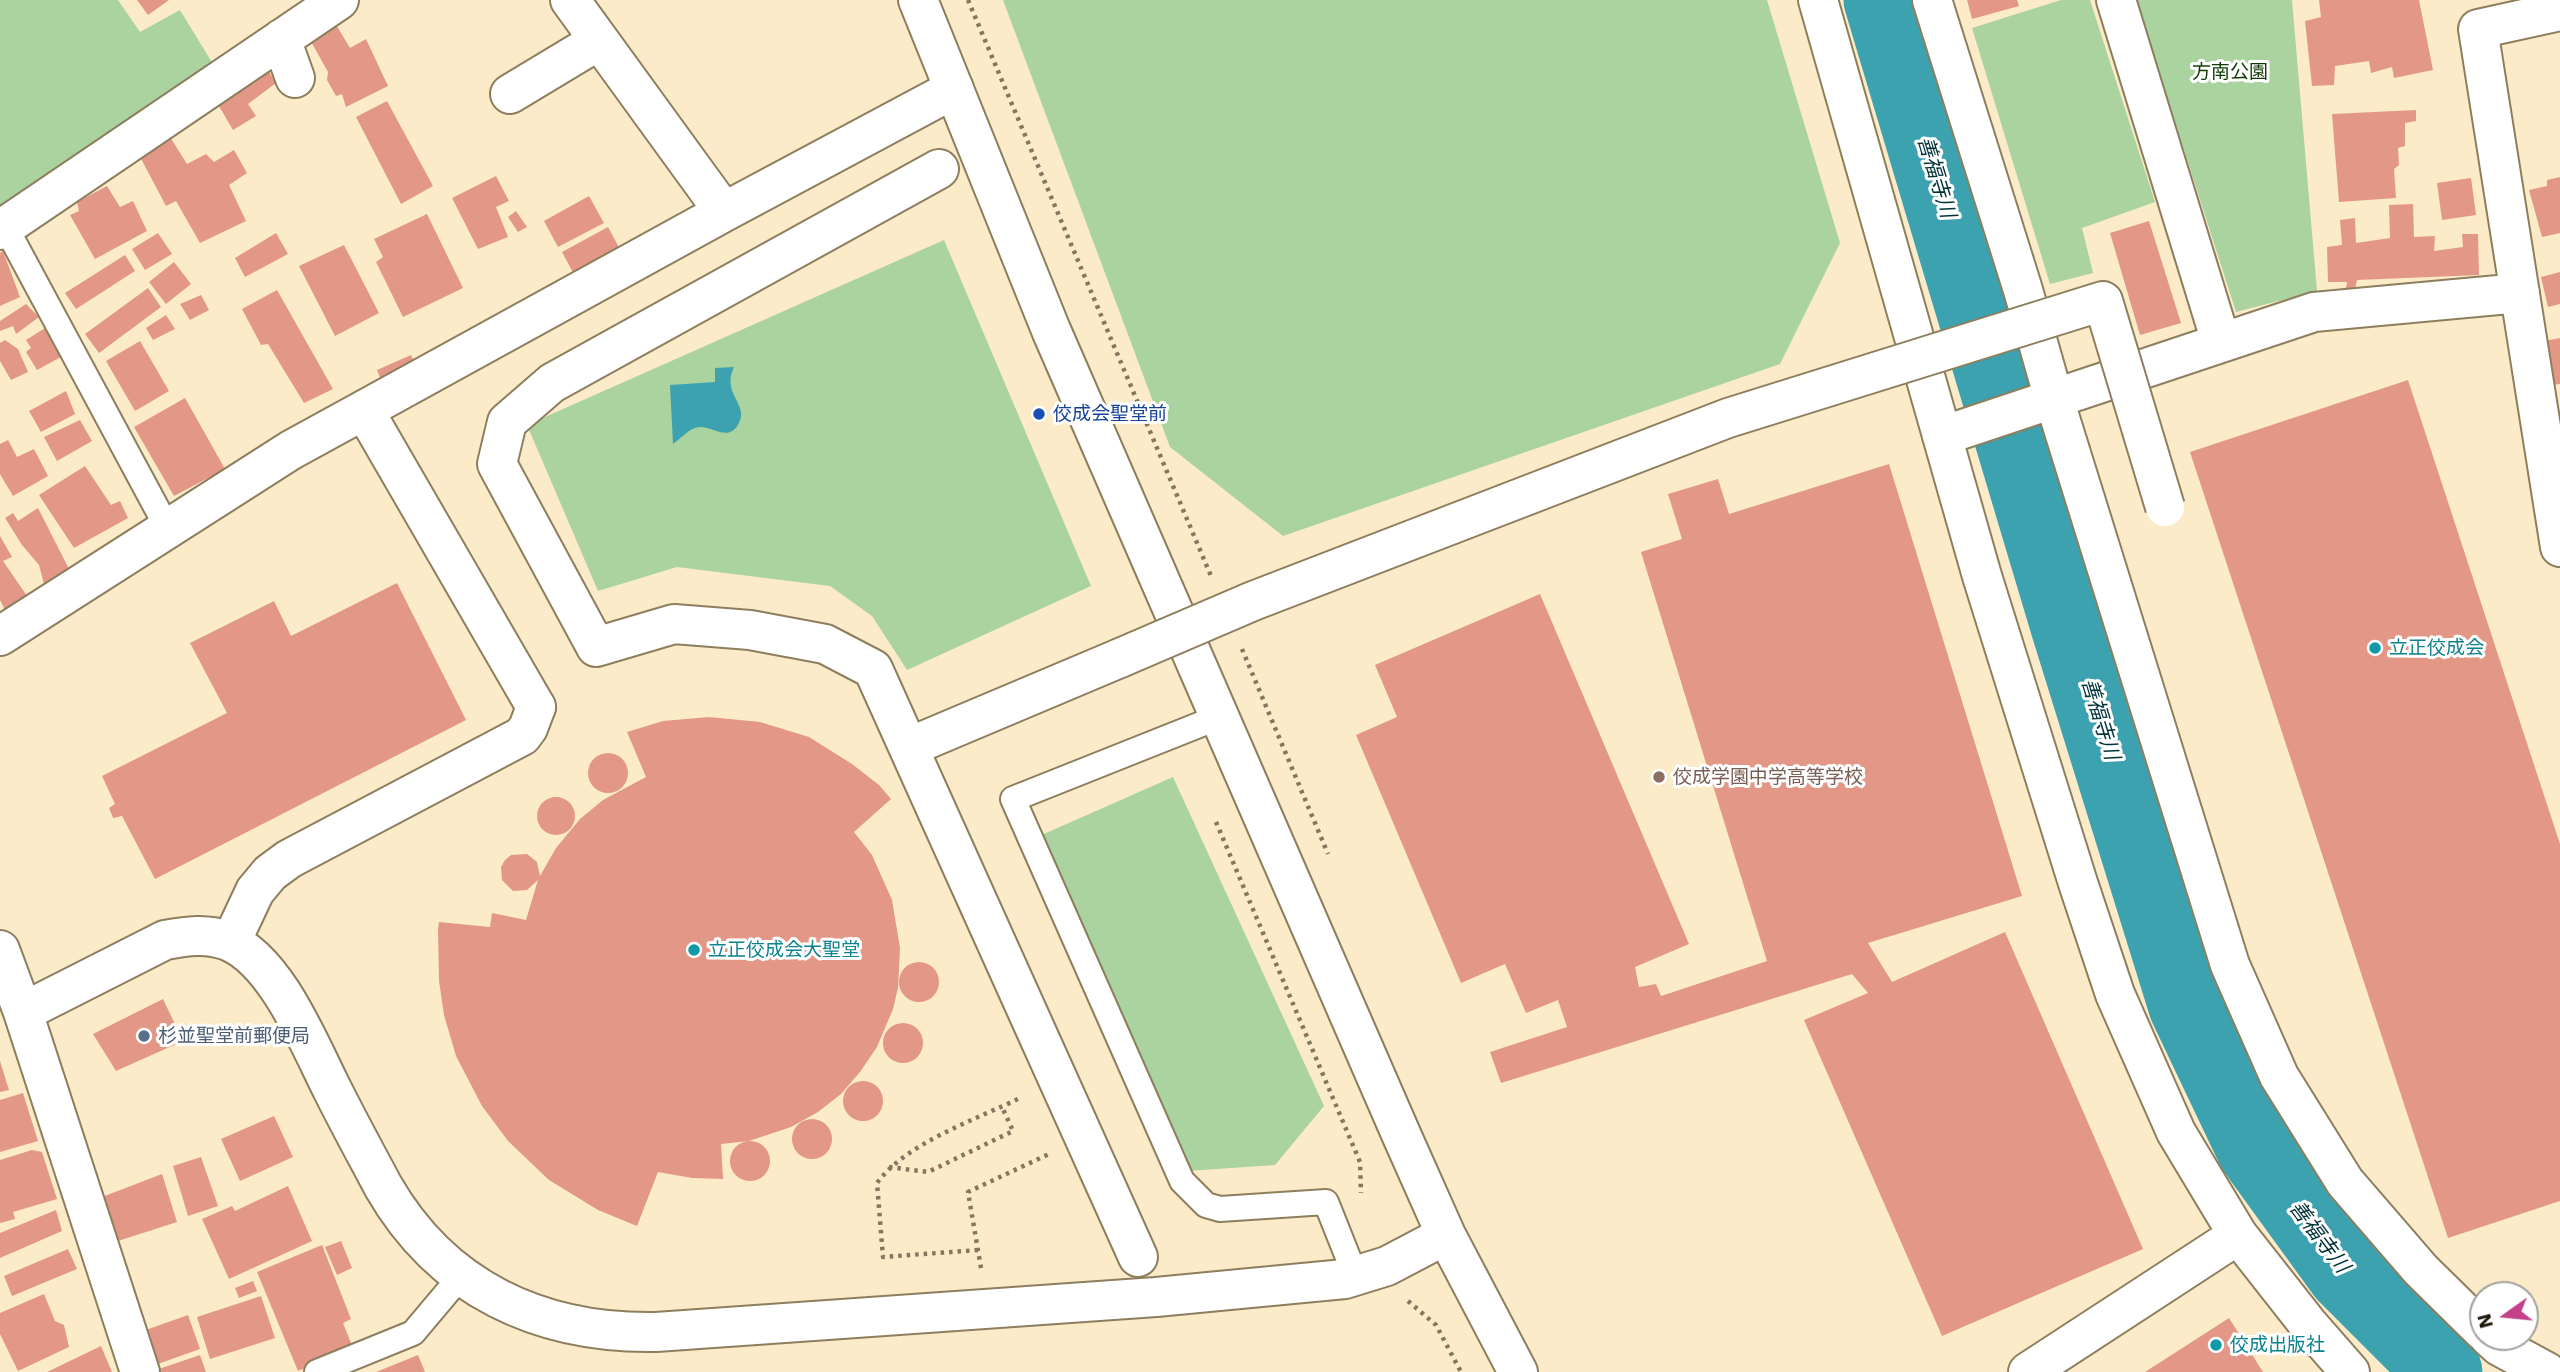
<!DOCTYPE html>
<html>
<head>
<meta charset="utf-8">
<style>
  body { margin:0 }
  #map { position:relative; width:2560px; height:1372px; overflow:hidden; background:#fcebc8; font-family:"Work Sans",sans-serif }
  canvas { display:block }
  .north { position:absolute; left:2469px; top:1281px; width:70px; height:70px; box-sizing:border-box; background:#fff; border:2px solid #a5a29d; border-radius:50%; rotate:255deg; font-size:19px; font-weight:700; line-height:28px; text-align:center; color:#1d170a }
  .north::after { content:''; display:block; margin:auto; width:24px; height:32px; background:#c24189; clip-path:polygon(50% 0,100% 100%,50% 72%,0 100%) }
</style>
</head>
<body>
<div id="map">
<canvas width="2560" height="1372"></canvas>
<div class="north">N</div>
</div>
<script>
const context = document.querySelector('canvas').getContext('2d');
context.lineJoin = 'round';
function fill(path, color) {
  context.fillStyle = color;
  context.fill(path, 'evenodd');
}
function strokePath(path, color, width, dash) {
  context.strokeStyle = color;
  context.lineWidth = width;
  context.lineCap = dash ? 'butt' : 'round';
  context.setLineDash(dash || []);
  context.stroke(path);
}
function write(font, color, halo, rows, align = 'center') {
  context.font = font + ' "Work Sans","Noto Sans JP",sans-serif';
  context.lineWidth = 6;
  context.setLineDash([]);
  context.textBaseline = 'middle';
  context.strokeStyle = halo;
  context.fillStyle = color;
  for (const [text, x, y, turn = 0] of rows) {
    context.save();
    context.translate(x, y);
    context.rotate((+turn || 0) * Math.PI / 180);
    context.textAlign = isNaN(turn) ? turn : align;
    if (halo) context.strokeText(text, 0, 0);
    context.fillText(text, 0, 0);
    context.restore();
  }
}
fill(new Path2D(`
  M 0,0 L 118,0 L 140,32 L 180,10 L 213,64 L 0,205 Z
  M 1003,0 L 1767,0 L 1840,243 L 1780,364 L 1283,536 L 1170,447 Z
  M 2061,0 L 2090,0 L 2155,202 L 2082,228 L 2093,273 L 2050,284 L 1972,28 Z
  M 2136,0 L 2292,0 L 2317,291 L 2236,312 Z
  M 944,240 L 1091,586 L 907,670 L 872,616 L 830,586 L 677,567 L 598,591 L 527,425 Z
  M 1173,777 L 1324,1106 L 1275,1165 L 1188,1171 L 1037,837 Z`), '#aad39f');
fill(new Path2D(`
  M 734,367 C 721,394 749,404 739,423 C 728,445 710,422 695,428 C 687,431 680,439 673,444 L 670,385 L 715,382 L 715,368 Z`), '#3ca2af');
strokePath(new Path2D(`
  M 1882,0 L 2069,626 L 2187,1006 L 2255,1149 L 2345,1273 L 2444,1372`), '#3ca2af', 77);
fill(new Path2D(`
  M 137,0 L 169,0 L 148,15 Z
  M 1967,0 L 2017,0 L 2019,6 L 1972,19 Z
  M 2319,0 L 2419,0 L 2433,70 L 2394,78 L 2392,67 L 2371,73 L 2369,61 L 2335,66 L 2334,85 L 2312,86 L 2305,21 L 2321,17 Z
  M 335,23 L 350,48 L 366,39 L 388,86 L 346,107 L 342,94 L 336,96 L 327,80 L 328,72 L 309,38 Z
  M 267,68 L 276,83 L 248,104 L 256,116 L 233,130 L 216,101 Z
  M 387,101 L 433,186 L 401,204 L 356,117 Z
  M 2416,110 L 2416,121 L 2405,123 L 2405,146 L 2398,148 L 2399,165 L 2394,169 L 2396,198 L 2339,202 L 2332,114 Z
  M 170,137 L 187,164 L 206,154 L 214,162 L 234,150 L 247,173 L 229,185 L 246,221 L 200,243 L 176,201 L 166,206 L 138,153 Z
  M 496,176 L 509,201 L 496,207 L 508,237 L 478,249 L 452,198 Z
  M 2560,177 L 2560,233 L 2542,237 L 2529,190 L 2547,186 L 2547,180 Z
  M 2471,178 L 2476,215 L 2442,220 L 2437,183 Z
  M 107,186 L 120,207 L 133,201 L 147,231 L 95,259 L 70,215 L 79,211 L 77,202 Z
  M 589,196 L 604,223 L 558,247 L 544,221 Z
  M 2413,204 L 2414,237 L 2435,236 L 2434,251 L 2463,247 L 2462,234 L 2478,234 L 2479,275 L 2357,280 L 2354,294 L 2345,294 L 2347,282 L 2328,282 L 2327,247 L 2342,245 L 2340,220 L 2355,218 L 2356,243 L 2390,238 L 2389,205 Z
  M 516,211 L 527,227 L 518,232 L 508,217 Z
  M 427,214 L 463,288 L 403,317 L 376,262 L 383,257 L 374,239 Z
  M 2149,221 L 2181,323 L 2140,335 L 2110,233 Z
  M 608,227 L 622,253 L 576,278 L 562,252 Z
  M 158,233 L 172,254 L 145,270 L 132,249 Z
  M 276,233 L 288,254 L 245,277 L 235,258 Z
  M 344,245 L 379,313 L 335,336 L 299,266 Z
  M 3,251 L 20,297 L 0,306 L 0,253 Z
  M 125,255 L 135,271 L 76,309 L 65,293 Z
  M 174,262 L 191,284 L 166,304 L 149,282 Z
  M 2560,272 L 2560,304 L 2548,307 L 2541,277 Z
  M 148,288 L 161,307 L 99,353 L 85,334 Z
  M 277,290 L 333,389 L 304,403 L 268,344 L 261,345 L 242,309 Z
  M 201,295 L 209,310 L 190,320 L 180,304 Z
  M 26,304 L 39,317 L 16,334 L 13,326 L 0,331 L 0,321 Z
  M 166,315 L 175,329 L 153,340 L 146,328 Z
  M 45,328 L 61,357 L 37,370 L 26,352 L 31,348 L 26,340 Z
  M 2560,338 L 2560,384 L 2552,385 L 2544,341 Z
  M 5,340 L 18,349 L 28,372 L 11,380 L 0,361 L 0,343 Z
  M 140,341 L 169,391 L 135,411 L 106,361 Z
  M 411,355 L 417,369 L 384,387 L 377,370 Z
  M 2408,380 L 2560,844 L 2560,1201 L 2448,1238 L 2190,452 Z
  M 66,391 L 75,414 L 41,432 L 29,411 Z
  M 185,398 L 225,469 L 174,496 L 134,427 Z
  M 80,420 L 92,441 L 57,461 L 44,437 Z
  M 8,440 L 17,457 L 34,449 L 48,476 L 13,496 L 0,474 L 0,444 Z
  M 1889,464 L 2022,896 L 1868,943 L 1892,982 L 2005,932 L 2143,1249 L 1942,1336 L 1804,1020 L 1868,993 L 1852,974 L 1501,1083 L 1490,1052 L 1567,1027 L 1558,1000 L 1526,1013 L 1505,964 L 1461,983 L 1356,735 L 1397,717 L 1375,665 L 1540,594 L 1689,944 L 1635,967 L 1639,987 L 1656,984 L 1661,996 L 1767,961 L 1641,552 L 1682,539 L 1668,494 L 1718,479 L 1729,514 Z
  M 85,466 L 111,505 L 120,501 L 128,518 L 74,548 L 39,495 Z
  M 38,508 L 71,573 L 45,588 L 39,565 L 22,545 L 5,518 L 13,513 L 18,521 Z
  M 0,536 L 12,557 L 3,561 L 27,596 L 5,610 L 0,600 Z
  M 397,583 L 466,720 L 155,879 L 122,816 L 113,818 L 109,808 L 115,804 L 102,776 L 227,713 L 190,643 L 274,601 L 291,636 Z
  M 709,717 L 760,722 L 809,737 L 852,764 L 879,785 L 891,799 L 854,832 L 872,855 L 892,900 L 900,948 L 898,988 L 893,1009 L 877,1047 L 860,1072 L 841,1094 L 818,1112 L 791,1127 L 749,1141 L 721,1144 L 723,1179 L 692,1178 L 658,1172 L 637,1226 L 598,1210 L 549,1180 L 508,1141 L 482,1106 L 456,1056 L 444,1015 L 439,981 L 438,930 L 439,922 L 490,927 L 492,913 L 526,920 L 538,880 L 527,890 L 513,891 L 502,880 L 501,867 L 505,860 L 511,855 L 527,854 L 537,862 L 540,876 L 556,848 L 580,819 L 603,800 L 646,777 L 627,732 L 663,721 Z
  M588 773a20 20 0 1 1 40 0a20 20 0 1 1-40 0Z
  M537 816a19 19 0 1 1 38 0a19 19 0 1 1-38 0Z
  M899 982a20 20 0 1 1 40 0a20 20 0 1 1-40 0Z
  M 163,999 L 183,1041 L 116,1071 L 93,1034 Z
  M883 1043a20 20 0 1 1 40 0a20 20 0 1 1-40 0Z
  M 0,1061 L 9,1090 L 0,1092 Z
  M843 1101a20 20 0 1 1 40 0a20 20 0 1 1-40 0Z
  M 23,1093 L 38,1141 L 0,1152 L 0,1100 Z
  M 274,1116 L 293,1157 L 240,1181 L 221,1139 Z
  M792 1139a20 20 0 1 1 40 0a20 20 0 1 1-40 0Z
  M730 1161a20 20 0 1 1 40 0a20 20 0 1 1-40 0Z
  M 32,1150 L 42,1152 L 57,1199 L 13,1212 L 15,1219 L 0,1223 L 0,1160 Z
  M 201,1157 L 218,1206 L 188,1216 L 173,1166 Z
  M 162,1174 L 177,1222 L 118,1241 L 102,1197 Z
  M 288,1186 L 312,1241 L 229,1279 L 202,1219 L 232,1206 L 235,1211 Z
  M 56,1210 L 62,1231 L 0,1258 L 0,1233 Z
  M 341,1241 L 352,1268 L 337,1275 L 325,1247 Z
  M 322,1245 L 351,1319 L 343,1323 L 353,1348 L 298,1371 L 257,1272 Z
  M 68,1249 L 77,1269 L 12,1296 L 4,1276 Z
  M 253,1281 L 257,1291 L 239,1298 L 235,1288 Z
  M 44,1294 L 55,1321 L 64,1325 L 69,1347 L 18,1371 L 0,1334 L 0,1313 Z
  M 261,1296 L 275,1338 L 210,1359 L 197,1317 Z
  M 188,1315 L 200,1349 L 155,1365 L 143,1331 Z
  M 2229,1318 L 2263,1372 L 2145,1372 Z
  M 101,1346 L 112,1372 L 47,1372 Z
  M 200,1355 L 206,1372 L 157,1372 L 156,1370 Z
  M 418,1355 L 425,1372 L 376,1372 Z`), '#e39887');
const lane = new Path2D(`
  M 5,226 L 168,529
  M 1219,717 L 1013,799 L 1182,1181 L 1206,1205 L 1220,1209 L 1326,1202 L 1355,1275
  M 317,1372 L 413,1333 L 461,1276`);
const street = new Path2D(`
  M 570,0 L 724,212
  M 1818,0 L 1982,576 L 2078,883 L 2115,994 L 2176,1132 L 2238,1235 L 2308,1324 L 2350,1372
  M 1932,0 L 2023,290 L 2054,399 L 2230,965 L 2279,1076 L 2345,1182 L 2421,1270 L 2483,1331
  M 2116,0 L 2221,342
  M 2560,11 L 2478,29 L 2560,547
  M 281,39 L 295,78
  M 510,94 L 598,41
  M 939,169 L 552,383 L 507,422 L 497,464 L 596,647 L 674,624 L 750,630 L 825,644 L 873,669 L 1138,1257
  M 0,230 L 339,0
  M 1942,436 L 2314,312 L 2520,293
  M 0,636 L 291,450 L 364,410
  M 536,707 L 364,410 L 724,212 L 954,89
  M 909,747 L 1120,658
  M 2489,1337 L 2499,1346 L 2547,1372
  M 2028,1372 L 2238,1235`);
const secondary = new Path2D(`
  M 918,0 L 1051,330 L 1401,1134 L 1446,1235 L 1518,1372
  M 231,942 L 255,891 L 270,873 L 289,859 L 522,736 L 528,728 L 536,707
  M 0,950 L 23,1012 L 140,1372
  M 23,1012 L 165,940 C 187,936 207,933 228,941 C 277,961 310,1046 333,1091 C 349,1123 366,1154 383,1186 C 442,1289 540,1334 656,1332 L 1156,1297 L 1345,1279 L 1387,1266 L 1446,1235`);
strokePath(lane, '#8d7e5e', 28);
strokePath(street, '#8d7e5e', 42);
strokePath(secondary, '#8d7e5e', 42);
strokePath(new Path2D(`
  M 968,0 L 1211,576
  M 1242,649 L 1328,854
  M 1216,822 L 1360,1162 L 1361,1193
  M 889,1167 L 928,1172 L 1013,1131 L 1002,1107
  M 978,1250 L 883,1257 L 877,1183 C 906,1143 975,1120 1020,1098
  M 981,1268 L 968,1192 L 1049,1154
  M 1408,1301 L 1436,1325 L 1461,1372`), '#827760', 4.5, [3.5, 5]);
strokePath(lane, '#fff', 24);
strokePath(street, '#fff', 38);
strokePath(secondary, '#fff', 38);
const streetBridge = new Path2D(`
  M 1120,658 L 1253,601 L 1728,418 L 2103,301 L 2165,507`);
strokePath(streetBridge, '#8d7e5e', 42, []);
strokePath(streetBridge, '#fff', 38);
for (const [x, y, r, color] of [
  [1039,414,7,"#1a4fb4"],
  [2375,648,7,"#0f9aa8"],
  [1659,777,7,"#8d6e63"],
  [694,950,7,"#0f9aa8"],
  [144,1036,7,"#5c6f8a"],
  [2216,1345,7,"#0f9aa8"]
]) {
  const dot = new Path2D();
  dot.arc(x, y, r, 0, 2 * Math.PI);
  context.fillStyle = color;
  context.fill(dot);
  strokePath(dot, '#fff', 2.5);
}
write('19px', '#0f3b00', '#fff', [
  ["方南公園",2230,72]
]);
write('19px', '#164399', '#fff', [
  ["佼成会聖堂前",1053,414]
], 'left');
write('19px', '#0d838f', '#fff', [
  ["立正佼成会",2389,648],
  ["立正佼成会大聖堂",708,950],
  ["佼成出版社",2230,1345]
], 'left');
write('19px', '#785e54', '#fff', [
  ["佼成学園中学高等学校",1673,777]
], 'left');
write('19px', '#4e5e75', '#fff', [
  ["杉並聖堂前郵便局",158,1036]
], 'left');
write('italic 21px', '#003238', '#fff', [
  ["善福寺川",1936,177,73],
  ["善福寺川",2100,719,73],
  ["善福寺川",2319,1237,53]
]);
</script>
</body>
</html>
